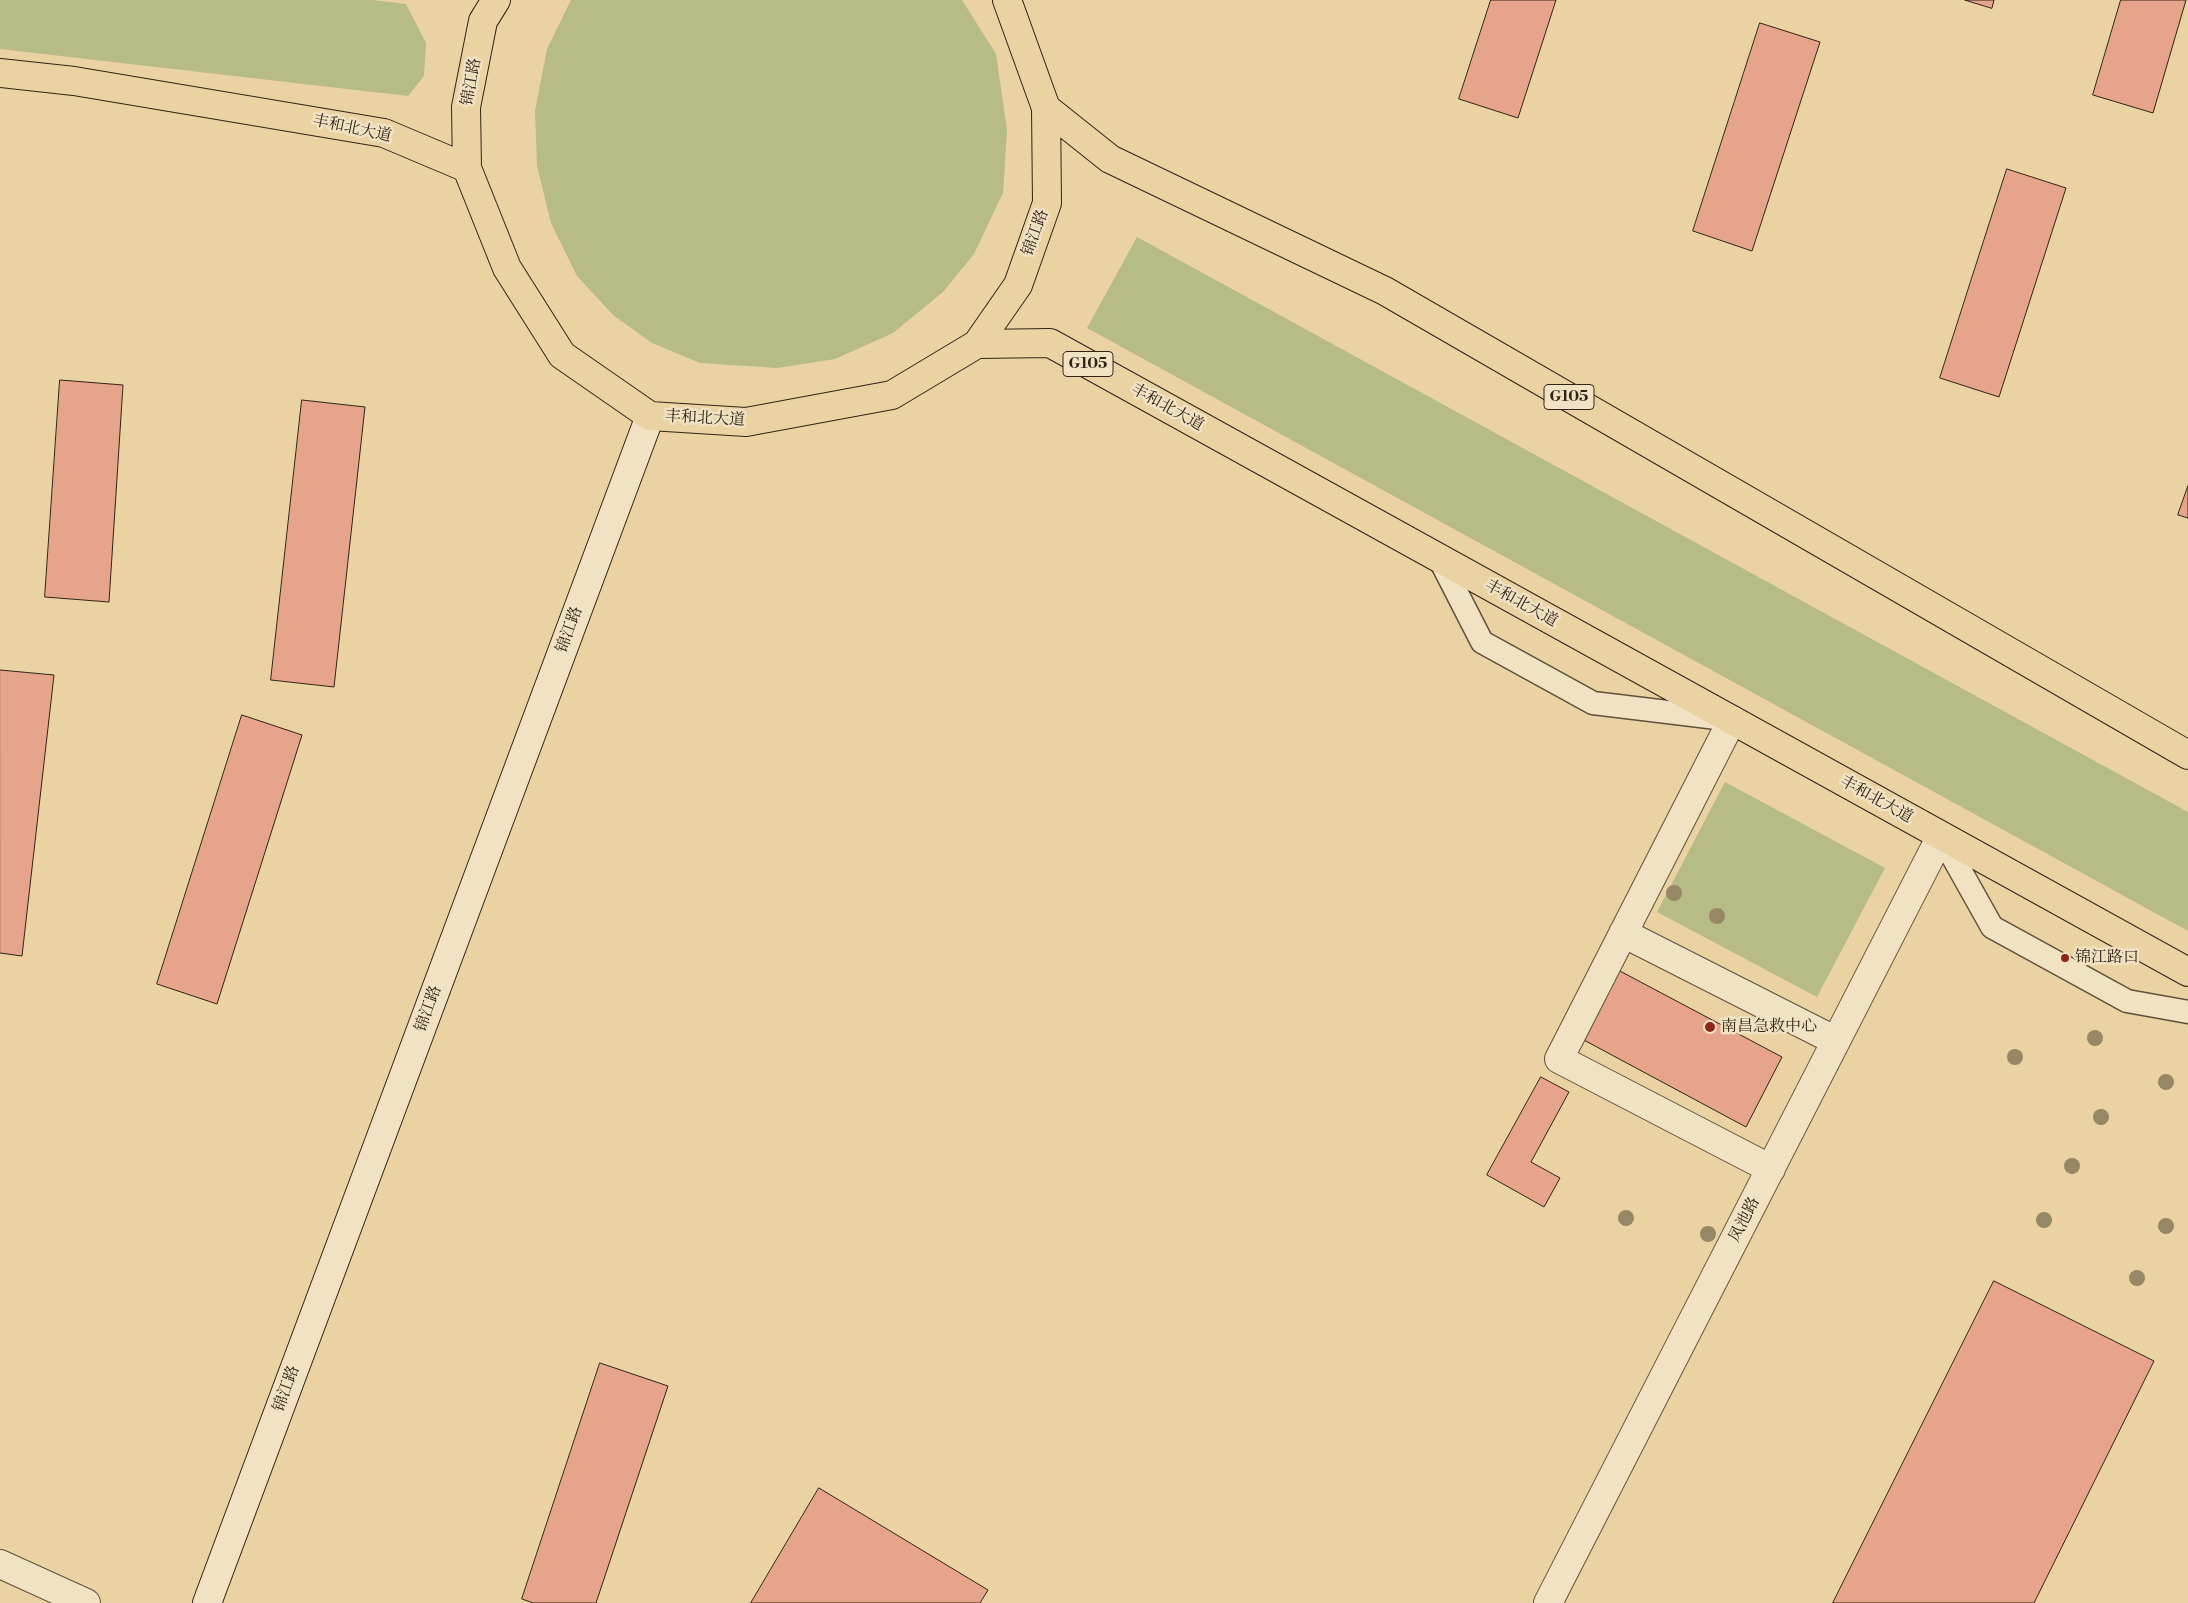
<!DOCTYPE html>
<html>
<head>
<meta charset="utf-8">
<style>
  body { margin:0 }
  canvas { display:block; background:#ead2a3 }
</style>
</head>
<body>
<canvas width="2188" height="1603"></canvas>
<script>
const context = document.querySelector('canvas').getContext('2d');
context.lineJoin = 'round';
function fill(path, color) {
  context.fillStyle = color;
  context.fill(path, 'evenodd');
}
function strokePath(path, color, width, dash) {
  context.strokeStyle = color;
  context.lineWidth = width;
  context.lineCap = dash ? 'butt' : 'round';
  context.setLineDash(dash || []);
  context.stroke(path);
}
function write(font, color, halo, rows, align = 'center') {
  context.font = font + ' "Libre Bodoni","Noto Serif SC",serif';
  context.lineWidth = 5;
  context.setLineDash([]);
  context.textBaseline = 'middle';
  context.strokeStyle = halo;
  context.fillStyle = color;
  for (const [text, x, y, turn = 0] of rows) {
    context.save();
    context.translate(x, y);
    context.rotate((+turn || 0) * Math.PI / 180);
    context.textAlign = isNaN(turn) ? turn : align;
    if (halo) context.strokeText(text, 0, 0);
    context.fillText(text, 0, 0);
    context.restore();
  }
}
fill(new Path2D(`
  M 0,0 L 373,0 L 406,4 L 426,43 L 424,76 L 408,96 L 0,49 Z
  M 571,0 L 962,0 L 996,54 L 1007,130 L 1003,193 L 974,254 L 943,292 L 893,333 L 835,359 L 777,368 L 700,363 L 652,343 L 613,315 L 577,276 L 551,223 L 537,166 L 535,111 L 547,49 Z
  M 1137,237 L 2188,812 L 2188,931 L 1087,328 Z
  M 1725,782 L 1885,868 L 1817,997 L 1657,912 Z`), '#b7bb85');
const building = new Path2D(`
  M 1491,0 L 1556,0 L 1518,118 L 1459,99 Z
  M 1965,0 L 1994,0 L 1992,8 Z
  M 2121,0 L 2186,0 L 2153,113 L 2093,95 Z
  M 1760,23 L 1820,42 L 1752,251 L 1693,231 Z
  M 2007,169 L 2066,188 L 1999,397 L 1940,378 Z
  M 60,380 L 123,385 L 109,602 L 45,597 Z
  M 302,400 L 365,407 L 334,687 L 271,680 Z
  M 2188,486 L 2188,518 L 2178,515 Z
  M 0,670 L 54,675 L 22,956 L 0,953 Z
  M 242,715 L 302,735 L 217,1004 L 157,984 Z
  M 1618,970 L 1782,1057 L 1746,1127 L 1582,1039 Z
  M 1541,1077 L 1569,1092 L 1531,1162 L 1560,1178 L 1544,1207 L 1487,1175 Z
  M 1994,1281 L 2154,1361 L 2034,1603 L 1833,1603 Z
  M 600,1363 L 668,1386 L 596,1603 L 533,1603 L 522,1599 Z
  M 819,1488 L 988,1590 L 980,1603 L 751,1603 Z`);
fill(building, '#e6a48a');
strokePath(building, '#312417', 1);
const lane = new Path2D(`
  M 1439,558 L 1482,642 L 1593,703 L 1725,719
  M 1941,836 L 1992,927 L 2127,1001 L 2188,1012`);
const street = new Path2D(`
  M 1732,720 L 1559,1059 L 1771,1169
  M 1623,933 L 1836,1041
  M 0,1564 L 86,1603
  M 1548,1603 L 1941,836`);
const secondary = new Path2D(`
  M 207,1603 L 650,416`);
const highway = new Path2D(`
  M 1007,0 L 1046,108 L 1110,159 L 1385,291 L 2188,755
  M 0,73 L 74,81 L 384,133 L 467,168 L 507,268 L 562,355 L 650,416 L 746,422 L 892,395 L 977,344 L 1050,343 L 2188,972
  M 467,168 L 466,107 L 483,21 L 496,0
  M 977,344 L 1018,285 L 1047,203 L 1046,108`);
strokePath(lane, '#5f503a', 25);
strokePath(street, '#5f503a', 30);
strokePath(secondary, '#312417', 30);
strokePath(highway, '#312417', 30);
strokePath(lane, '#f1e2c3', 22);
strokePath(street, '#f1e2c3', 28);
strokePath(secondary, '#f1e2c3', 28);
strokePath(highway, '#ead2a3', 28);
context.fillStyle = '#968765';
for (const [x, y] of [
  [1674,893],
  [1717,916],
  [2095,1038],
  [2015,1057],
  [2166,1082],
  [2101,1117],
  [2072,1166],
  [1626,1218],
  [2044,1220],
  [2166,1226],
  [1708,1234],
  [2137,1278]
]) {
  context.beginPath();
  context.arc(x, y, 8, 0, 2 * Math.PI);
  context.fill();
}
for (const [x, y, r, color] of [
  [2065,958,5,"#8f2418"],
  [1710,1027,6,"#8f2418"]
]) {
  const dot = new Path2D();
  dot.arc(x, y, r, 0, 2 * Math.PI);
  context.fillStyle = color;
  context.fill(dot);
  strokePath(dot, '#f1e2c3', 2);
}
for (const [x, y, w] of [
  [1088,364,50],
  [1569,397,50]
]) {
  const box = new Path2D();
  box.roundRect(x - w / 2, y - 12.5, w, 25, 4);
  context.fillStyle = '#f1e2c3';
  context.fill(box);
  strokePath(box, '#312417', 1);
}
write('bold 15px', '#312417', null, [
  ["G105",1088,364],
  ["G105",1569,397]
]);
write('16px', '#312417', '#f1e2c3', [
  ["锦江路",472,82,-80],
  ["丰和北大道",352,129,12],
  ["锦江路",1036,233,-70],
  ["丰和北大道",1167,408,29],
  ["丰和北大道",705,419,3],
  ["丰和北大道",1521,604,29],
  ["锦江路",570,630,-70],
  ["丰和北大道",1876,800,29],
  ["锦江路",429,1009,-70],
  ["凤池路",1745,1220,-63],
  ["锦江路",287,1389,-70]
]);
write('16px', '#312417', '#f1e2c3', [
  ["锦江路口",2075,958],
  ["南昌急救中心",1721,1027]
], 'left');
</script>
</body>
</html>
